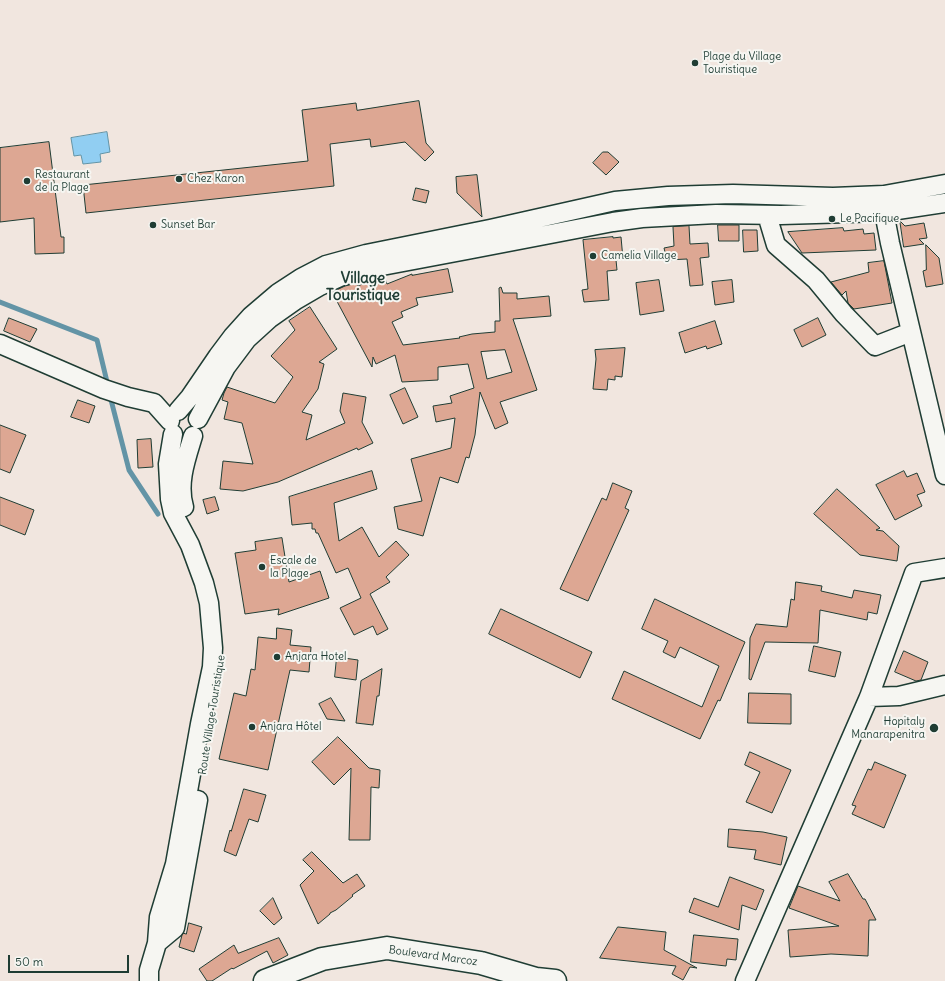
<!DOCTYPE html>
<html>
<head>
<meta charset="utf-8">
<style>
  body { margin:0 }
  #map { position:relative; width:945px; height:981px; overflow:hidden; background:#f1e6df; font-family:Delius,sans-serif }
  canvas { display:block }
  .scale { position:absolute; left:8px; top:955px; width:121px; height:18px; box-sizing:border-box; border:2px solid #1f3d34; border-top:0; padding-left:5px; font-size:12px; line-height:14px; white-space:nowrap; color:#1f3d34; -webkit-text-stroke:3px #f6f6f2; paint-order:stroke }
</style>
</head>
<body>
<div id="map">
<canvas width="945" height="981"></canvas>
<div class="scale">50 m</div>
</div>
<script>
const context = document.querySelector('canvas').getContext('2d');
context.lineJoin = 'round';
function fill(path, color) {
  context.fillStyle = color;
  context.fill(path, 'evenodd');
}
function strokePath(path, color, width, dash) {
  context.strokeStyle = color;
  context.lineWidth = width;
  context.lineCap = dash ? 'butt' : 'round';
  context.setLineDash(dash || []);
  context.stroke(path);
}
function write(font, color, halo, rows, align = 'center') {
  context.font = font + ' Delius,sans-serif';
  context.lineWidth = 4;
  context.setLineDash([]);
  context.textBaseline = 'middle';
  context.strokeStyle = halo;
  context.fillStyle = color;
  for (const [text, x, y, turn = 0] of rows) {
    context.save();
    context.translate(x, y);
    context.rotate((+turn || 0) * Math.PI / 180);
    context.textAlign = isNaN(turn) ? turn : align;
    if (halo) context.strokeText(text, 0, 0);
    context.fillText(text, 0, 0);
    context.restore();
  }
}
const water = new Path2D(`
  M 107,132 L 110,152 L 100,154 L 101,162 L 83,164 L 81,155 L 74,156 L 71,138 Z`);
fill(water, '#91cef2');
strokePath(water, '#6394a6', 1);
strokePath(new Path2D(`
  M 0,302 L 97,340 L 108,386
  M 110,396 L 129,470 L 158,514`), '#6394a6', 5);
const building = new Path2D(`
  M 419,101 L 426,143 L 434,152 L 425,161 L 405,142 L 371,147 L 370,139 L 330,144 L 334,186 L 86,213 L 83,185 L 308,161 L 302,110 L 356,103 L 357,110 Z
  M 49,142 L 61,237 L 64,237 L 64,253 L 35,254 L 34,218 L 0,222 L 0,148 Z
  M 603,152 L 608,152 L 619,162 L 606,175 L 593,163 Z
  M 477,175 L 482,217 L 457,193 L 456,177 Z
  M 416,188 L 429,191 L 426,203 L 413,200 Z
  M 900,221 L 905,226 L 924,223 L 927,238 L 919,239 L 924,244 L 904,247 Z
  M 718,225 L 739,225 L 739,241 L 719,241 Z
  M 689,226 L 690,244 L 708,243 L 709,257 L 700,258 L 703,285 L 690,286 L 687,259 L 667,260 L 664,248 L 674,246 L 673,227 Z
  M 843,228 L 844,231 L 863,229 L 864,234 L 874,233 L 876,250 L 802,253 L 788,232 Z
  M 743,230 L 757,230 L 758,251 L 744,252 Z
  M 613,237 L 613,238 L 621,237 L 623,259 L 616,260 L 617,270 L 607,271 L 609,300 L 584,302 L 582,290 L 588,289 L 583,240 Z
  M 926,245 L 939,258 L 943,284 L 926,287 L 923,271 L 926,270 Z
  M 884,261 L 892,303 L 854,309 L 848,303 L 846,291 L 842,295 L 831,282 L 869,272 L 868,263 Z
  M 448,269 L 453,292 L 416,298 L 418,305 L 401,312 L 403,317 L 392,322 L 403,345 L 460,338 L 459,337 L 472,334 L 495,332 L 495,321 L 500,321 L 499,288 L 501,287 L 503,293 L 517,293 L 517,299 L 549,296 L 551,316 L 513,319 L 537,390 L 500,402 L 508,423 L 495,429 L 480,392 L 475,435 L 469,458 L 466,457 L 458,483 L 440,477 L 423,536 L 398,529 L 394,507 L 422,501 L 411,459 L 451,448 L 455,418 L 436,422 L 433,406 L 452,403 L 450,396 L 474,388 L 468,364 L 438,367 L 438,380 L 402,382 L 395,355 L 376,364 L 373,357 L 372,367 L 332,292 L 345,286 L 357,283 L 358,286 L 374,279 L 384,276 L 387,284 L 412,274 L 412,275 ZM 505,350 L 512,372 L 487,379 L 481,352 Z
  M 659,280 L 664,311 L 640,315 L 636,283 Z
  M 732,280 L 734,302 L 715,305 L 712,282 Z
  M 310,307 L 337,349 L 319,362 L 324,364 L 318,389 L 302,412 L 312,415 L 306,440 L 345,423 L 340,411 L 343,393 L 366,397 L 362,422 L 373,443 L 358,450 L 357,448 L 278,482 L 243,491 L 220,489 L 223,461 L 253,464 L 242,423 L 224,419 L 228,402 L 222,400 L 224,393 L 227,387 L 275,403 L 293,377 L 271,356 L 295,330 L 289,321 Z
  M 9,318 L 37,329 L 30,342 L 4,331 Z
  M 818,318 L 826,335 L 802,347 L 794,330 Z
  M 715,321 L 722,344 L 707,349 L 706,346 L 685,353 L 679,333 Z
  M 625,348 L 622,377 L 615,376 L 615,380 L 608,379 L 607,390 L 593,389 L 596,359 L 595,350 Z
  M 405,388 L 418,417 L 403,424 L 390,395 Z
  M 78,400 L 95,406 L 89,423 L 71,417 Z
  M 0,425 L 26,435 L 10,473 L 0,469 Z
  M 151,439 L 153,467 L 138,468 L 137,440 Z
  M 372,471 L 377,489 L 334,503 L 339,541 L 362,527 L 379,557 L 396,541 L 409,555 L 386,577 L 390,582 L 370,594 L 388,629 L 377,635 L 373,626 L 354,635 L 340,608 L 361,598 L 348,568 L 336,573 L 318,533 L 316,533 L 315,529 L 312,529 L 312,523 L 292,525 L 289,497 Z
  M 904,471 L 907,477 L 917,473 L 925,492 L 917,495 L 922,506 L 895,520 L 876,485 Z
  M 613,483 L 632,491 L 625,508 L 629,510 L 588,601 L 560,589 L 602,498 L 606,500 Z
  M 837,489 L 880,528 L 876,530 L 883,531 L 899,546 L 897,561 L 860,555 L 814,514 Z
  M 0,497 L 34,510 L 25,535 L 0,525 Z
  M 215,497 L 219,510 L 207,514 L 203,500 Z
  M 282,538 L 289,582 L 320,571 L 329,598 L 278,615 L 279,609 L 245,614 L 235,553 L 256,550 L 255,542 Z
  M 796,582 L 822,586 L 821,591 L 852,598 L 854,590 L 881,595 L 877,614 L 868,612 L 867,620 L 820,610 L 818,643 L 765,642 L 751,680 L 749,679 L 750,638 L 756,624 L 787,627 L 791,599 L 794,600 Z
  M 655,599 L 745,642 L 720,701 L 718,700 L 700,739 L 612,699 L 624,671 L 702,707 L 719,666 L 680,647 L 675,658 L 663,652 L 668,641 L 642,629 Z
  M 501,609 L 592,652 L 580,678 L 489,634 Z
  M 277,628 L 292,630 L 290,645 L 311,647 L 309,672 L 290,670 L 268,770 L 219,759 L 234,693 L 246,696 L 251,669 L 255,670 L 258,637 L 276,639 Z
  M 814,646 L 841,652 L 835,677 L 809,671 Z
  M 904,651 L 928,662 L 921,680 L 916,681 L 895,672 Z
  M 337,657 L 358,660 L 356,680 L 335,677 Z
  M 382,669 L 379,696 L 377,696 L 373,725 L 356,723 L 361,681 Z
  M 749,693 L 791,694 L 791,724 L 748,723 Z
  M 331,698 L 345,721 L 327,719 L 319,704 Z
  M 338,737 L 369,768 L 380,770 L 379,788 L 371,787 L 370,840 L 349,840 L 351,768 L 334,785 L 312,762 Z
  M 750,752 L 791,770 L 772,813 L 746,802 L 760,772 L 745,765 Z
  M 875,762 L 906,775 L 884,828 L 852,814 L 856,806 L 852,805 L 868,769 L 871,770 Z
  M 244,789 L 266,795 L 258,822 L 249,819 L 236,856 L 224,851 L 230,830 L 231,831 Z
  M 729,829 L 763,832 L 787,837 L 781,865 L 754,859 L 756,850 L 728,847 Z
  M 312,852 L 343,883 L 357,874 L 365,886 L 352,895 L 353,896 L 336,910 L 330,913 L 330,914 L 318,924 L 300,885 L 314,871 L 303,860 Z
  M 848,874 L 863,899 L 865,899 L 876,920 L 869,920 L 868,956 L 831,954 L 790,957 L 788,930 L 839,926 L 789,908 L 798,886 L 840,901 L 829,882 Z
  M 730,877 L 764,890 L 756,910 L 742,905 L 739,930 L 689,912 L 694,898 L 718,907 Z
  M 273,898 L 282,918 L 274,925 L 260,911 Z
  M 189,923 L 202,927 L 194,952 L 179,947 L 182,935 L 183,933 L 186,934 Z
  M 618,927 L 666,932 L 664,950 L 697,968 L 690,967 L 683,980 L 672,974 L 676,966 L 600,958 Z
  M 694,935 L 738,939 L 736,960 L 727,959 L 726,966 L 691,962 Z
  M 279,938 L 288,955 L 273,963 L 267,951 L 233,969 L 232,968 L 212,981 L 207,981 L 199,969 L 234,945 L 238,953 Z`);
fill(building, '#dda793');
strokePath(building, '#1f3d34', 1);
const minor = new Path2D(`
  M 884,200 L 884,212 L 890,243 L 945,475
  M 767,215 L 776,245 L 816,280 L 844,314 L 875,346 L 911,332
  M 0,344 L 104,389 L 128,397 L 154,403 L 170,421
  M 178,411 L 190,397 L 218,356 L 233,336 L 251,316 L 278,293 L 301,278 L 326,265 L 366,254 L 490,229 L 615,201 L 668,196 L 733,194 L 833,197 L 884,195 L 945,184
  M 198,419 L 226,367 L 247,339 L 269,319 L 296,300 L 320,286 L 342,276 L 382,266 L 467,250 L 613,222 L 642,218 L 716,214 L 781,215 L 884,212 L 945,203
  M 184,507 C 177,483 186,459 193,436
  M 869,697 L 899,696 L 945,685
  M 157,943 L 175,928 L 198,800
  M 149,981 L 149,970 L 157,943 L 159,917 L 175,864 L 200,724 L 212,667 L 213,648 L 209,603 L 204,583 L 190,545 L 173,513 L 170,499 L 168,464 L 173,434
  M 745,981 L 869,697 L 914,573 L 945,568`);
const secondary = new Path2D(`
  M 265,981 L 322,959 L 387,948 L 481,963 L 536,979 L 555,981`);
strokePath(minor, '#1f3d34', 21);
strokePath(secondary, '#1f3d34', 25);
strokePath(minor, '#f6f6f2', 18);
strokePath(secondary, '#f6f6f2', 22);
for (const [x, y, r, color] of [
  [695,63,4,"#1f3d34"],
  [179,179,4,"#1f3d34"],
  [27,181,4,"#1f3d34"],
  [832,219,4,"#1f3d34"],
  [153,225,4,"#1f3d34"],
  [593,256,4,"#1f3d34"],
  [262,567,4,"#1f3d34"],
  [277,657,4,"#1f3d34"],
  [252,727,4,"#1f3d34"],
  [934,728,5,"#1f3d34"]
]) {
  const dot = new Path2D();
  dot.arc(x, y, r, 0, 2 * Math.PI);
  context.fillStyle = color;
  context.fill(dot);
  strokePath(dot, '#f6f6f2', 1.5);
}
write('11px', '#1f3d34', '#f6f6f2', [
  ["Plage du Village",703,57],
  ["Touristique",703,70],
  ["Restaurant",35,175],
  ["de la Plage",35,188],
  ["Chez Karon",187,179],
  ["Le Pacifique",840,219],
  ["Sunset Bar",161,225],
  ["Camelia Village",601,256],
  ["Escale de",270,561],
  ["la Plage",270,574],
  ["Anjara Hotel",285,657],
  ["Hopitaly",925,722,"right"],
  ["Manarapenitra",925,735,"right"],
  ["Anjara Hôtel",260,727]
], 'left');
write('11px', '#1f3d34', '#f6f6f2', [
  ["Route Village Touristique",212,715,-81],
  ["Boulevard Marcoz",433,956,8]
]);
write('bold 15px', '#1f3d34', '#f6f6f2', [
  ["Village",363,279],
  ["Touristique",363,296]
]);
</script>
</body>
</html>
